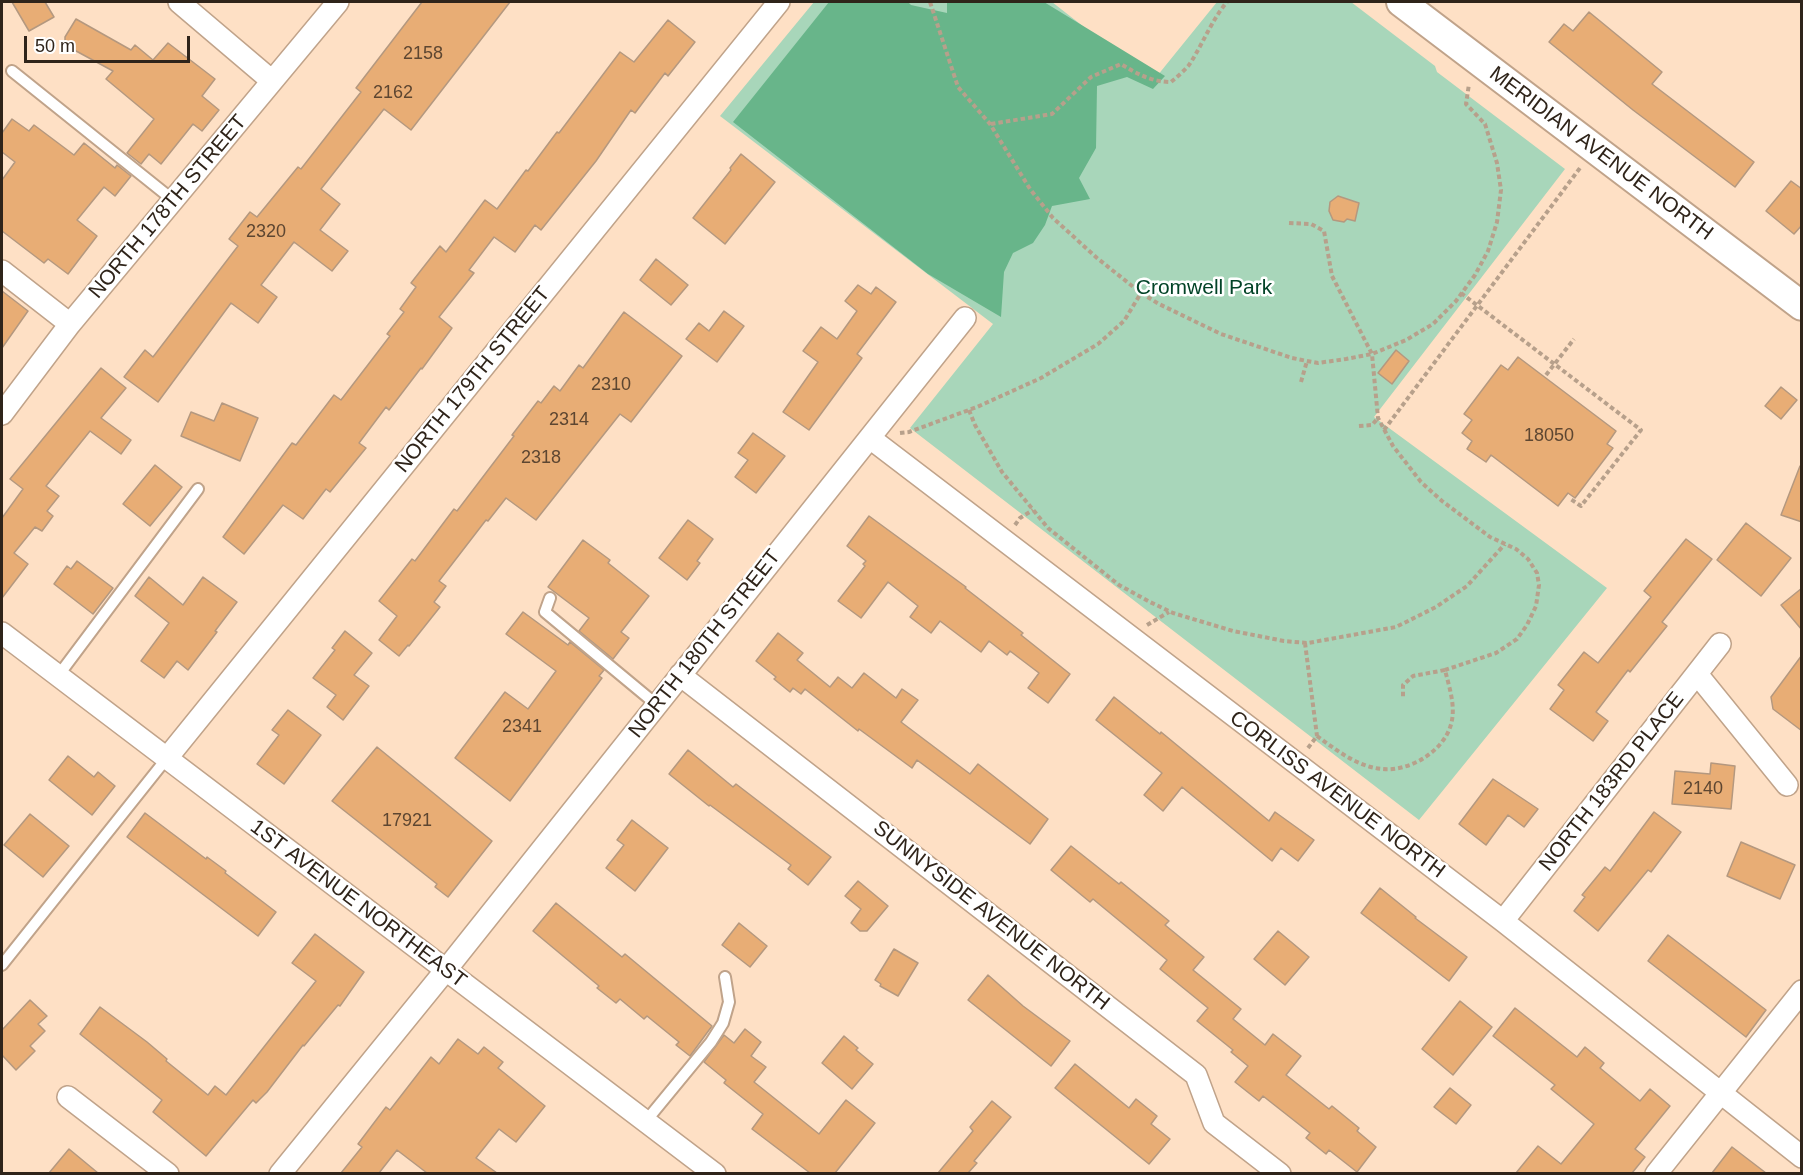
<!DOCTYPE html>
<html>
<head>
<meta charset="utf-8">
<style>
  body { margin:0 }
  #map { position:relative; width:1803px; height:1175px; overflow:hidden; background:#fee0c5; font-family:Helvetica,sans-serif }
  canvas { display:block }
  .frame { position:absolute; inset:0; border:3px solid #2f241a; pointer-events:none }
  .scale { position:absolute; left:24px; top:36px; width:166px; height:27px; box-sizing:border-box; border:3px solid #2f241a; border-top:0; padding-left:8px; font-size:18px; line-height:21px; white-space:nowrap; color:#2f241a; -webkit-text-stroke:4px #fff; paint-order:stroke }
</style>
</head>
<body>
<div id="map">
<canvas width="1803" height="1175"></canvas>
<div class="frame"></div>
<div class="scale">50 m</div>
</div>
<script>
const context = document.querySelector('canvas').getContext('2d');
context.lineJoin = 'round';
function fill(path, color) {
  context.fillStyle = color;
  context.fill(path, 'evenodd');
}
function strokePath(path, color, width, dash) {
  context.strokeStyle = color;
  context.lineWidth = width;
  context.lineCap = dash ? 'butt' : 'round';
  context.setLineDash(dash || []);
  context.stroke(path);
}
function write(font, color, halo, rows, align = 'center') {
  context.font = font + ' Helvetica,sans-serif';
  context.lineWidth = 5;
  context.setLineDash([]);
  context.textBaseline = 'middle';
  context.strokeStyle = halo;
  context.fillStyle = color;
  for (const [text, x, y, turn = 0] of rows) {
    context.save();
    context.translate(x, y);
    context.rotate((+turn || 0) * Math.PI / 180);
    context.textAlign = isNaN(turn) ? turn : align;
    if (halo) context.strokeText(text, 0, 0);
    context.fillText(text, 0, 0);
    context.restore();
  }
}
fill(new Path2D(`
  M 814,2 L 1052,2 L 1153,81 L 1217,2 L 1351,2 L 1435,66 L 1437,72 L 1565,169 L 1374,417 L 1607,588 L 1419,820 L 910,428 L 993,324 L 720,116 Z`), '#a8d6ba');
fill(new Path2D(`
  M 829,2 L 908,2 L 911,5 L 947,13 L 947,2 L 1044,2 L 1165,76 L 1153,89 L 1127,77 L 1097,86 L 1096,148 L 1079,178 L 1090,199 L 1052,206 L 1045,225 L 1033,243 L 1013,253 L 1004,272 L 1001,317 L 928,274 L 733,122 Z`), '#68b58a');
const building = new Path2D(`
  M 12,2 L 45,2 L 54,17 L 29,31 Z
  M 422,2 L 510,2 L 411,130 L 384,109 L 321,189 L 340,204 L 320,230 L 348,251 L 332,271 L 294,242 L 261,285 L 277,297 L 258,323 L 231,303 L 158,402 L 124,377 L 145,350 L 153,357 L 238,246 L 229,239 L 250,212 L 257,217 L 298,167 L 301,169 L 361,92 L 356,88 Z
  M 1589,12 L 1662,72 L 1652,84 L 1754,162 L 1735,187 L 1633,110 L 1549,42 L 1564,24 L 1573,31 Z
  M 76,19 L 131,50 L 135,45 L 153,60 L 168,43 L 215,79 L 202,96 L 219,110 L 202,131 L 193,124 L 161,164 L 149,154 L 141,164 L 127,153 L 154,119 L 106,79 L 113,71 L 65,45 L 65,37 Z
  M 668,20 L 695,42 L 668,76 L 665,73 L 635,113 L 631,110 L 596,161 L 541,230 L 535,225 L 515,252 L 494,237 L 469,270 L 474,273 L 439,317 L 452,328 L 422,369 L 421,368 L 389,410 L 386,407 L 359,443 L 366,448 L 330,492 L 326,489 L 303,519 L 283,505 L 244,554 L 223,537 L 292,443 L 296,445 L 334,395 L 341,400 L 390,336 L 387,334 L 404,312 L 400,309 L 416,287 L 411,283 L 440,246 L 446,252 L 485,200 L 497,209 L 526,170 L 528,171 L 557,132 L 559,133 L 620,52 L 634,62 Z
  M 12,119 L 29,131 L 34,125 L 74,155 L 84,143 L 115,168 L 117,165 L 131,176 L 115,196 L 104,187 L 77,220 L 97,236 L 68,274 L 48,259 L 44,263 L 2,231 L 2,180 L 15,162 L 2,152 L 2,133 Z
  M 741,154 L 775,182 L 725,244 L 693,218 L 731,170 L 730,168 Z
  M 1791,181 L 1802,189 L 1802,225 L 1794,234 L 1766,211 Z
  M 1338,196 L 1359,203 L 1355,221 L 1347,219 L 1344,222 L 1333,220 L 1329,211 L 1330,202 Z
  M 656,259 L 688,285 L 671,305 L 640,280 Z
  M 858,285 L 871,294 L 876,287 L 896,302 L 857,354 L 862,358 L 809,430 L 783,412 L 818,362 L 803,351 L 821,327 L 837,339 L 857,311 L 845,301 Z
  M 2,291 L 28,311 L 2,348 Z
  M 724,311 L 744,326 L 717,362 L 686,339 L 699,323 L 709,331 Z
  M 624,312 L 682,356 L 631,422 L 620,414 L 536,520 L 506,498 L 488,521 L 486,520 L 439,581 L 446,586 L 434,602 L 440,607 L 409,646 L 408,645 L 399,656 L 379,640 L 397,616 L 379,601 L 412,559 L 415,561 L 454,509 L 457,511 L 514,436 L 512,435 L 538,401 L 541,403 L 554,386 L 560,391 L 579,365 L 583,368 Z
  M 1396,350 L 1409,361 L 1392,384 L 1378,373 Z
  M 1518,357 L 1616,431 L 1607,444 L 1613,448 L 1575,498 L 1568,493 L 1558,506 L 1491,455 L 1486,462 L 1467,449 L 1472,441 L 1462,433 L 1472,420 L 1464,414 L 1501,365 L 1508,370 Z
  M 101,368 L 126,388 L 101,418 L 131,440 L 121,454 L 90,431 L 46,486 L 59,496 L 47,511 L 53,516 L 42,531 L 35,527 L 14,553 L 28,564 L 2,598 L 2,518 L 23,489 L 10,479 Z
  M 1781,387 L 1797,400 L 1781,419 L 1765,406 Z
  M 222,403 L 258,418 L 240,461 L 181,436 L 191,412 L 214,421 Z
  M 753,433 L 785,456 L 756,493 L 735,477 L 748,460 L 738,453 Z
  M 155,465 L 182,487 L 150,526 L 123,504 Z
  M 1800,466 L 1802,466 L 1802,522 L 1781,515 Z
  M 869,516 L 966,587 L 965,588 L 1023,633 L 1021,635 L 1070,674 L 1048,703 L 1028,688 L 1039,673 L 1010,651 L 1007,655 L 989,641 L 981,652 L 940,621 L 931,633 L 910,617 L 918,606 L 888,582 L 861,618 L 838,601 L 865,566 L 863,564 L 866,561 L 847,546 Z
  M 688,520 L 713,539 L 697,561 L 700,563 L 687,580 L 659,558 Z
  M 1746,523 L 1791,558 L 1761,596 L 1717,560 Z
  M 1686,539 L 1712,559 L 1662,622 L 1667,626 L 1630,672 L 1628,670 L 1596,712 L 1608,721 L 1593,741 L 1550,709 L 1564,690 L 1558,685 L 1584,652 L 1598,663 L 1651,597 L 1644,591 Z
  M 583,540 L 610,560 L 608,563 L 649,596 L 621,632 L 629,638 L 613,659 L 579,631 L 589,618 L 548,587 Z
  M 77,561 L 113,588 L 93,614 L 54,584 L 67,566 L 71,569 Z
  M 149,577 L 183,605 L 203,577 L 237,602 L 215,631 L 217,632 L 188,670 L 177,661 L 164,678 L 141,661 L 169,623 L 135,596 Z
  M 1802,588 L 1802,630 L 1781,605 Z
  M 523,612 L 568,645 L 570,642 L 604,670 L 599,676 L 602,678 L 510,801 L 455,758 L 505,692 L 528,709 L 556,671 L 506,634 Z
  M 345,631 L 372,653 L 354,675 L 369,686 L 343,720 L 327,707 L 336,695 L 313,678 L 335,650 L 332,648 Z
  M 778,633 L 803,653 L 797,660 L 830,687 L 838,677 L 852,688 L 864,673 L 896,698 L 902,689 L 918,700 L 901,722 L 970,774 L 978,764 L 1048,819 L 1030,844 L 917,760 L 912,768 L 859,729 L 858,731 L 805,689 L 801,694 L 793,688 L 790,692 L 774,679 L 776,677 L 756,661 Z
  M 1802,655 L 1802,731 L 1773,709 L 1771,697 Z
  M 1114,697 L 1160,734 L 1161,732 L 1269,821 L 1275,812 L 1314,840 L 1298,861 L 1281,848 L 1272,861 L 1182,787 L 1163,811 L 1144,795 L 1162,773 L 1096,720 Z
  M 288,710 L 321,735 L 284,784 L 257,764 L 279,735 L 272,730 Z
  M 377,747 L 492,841 L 448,897 L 435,887 L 437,884 L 332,801 Z
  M 688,750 L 733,787 L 736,784 L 831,857 L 808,885 L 788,869 L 791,865 L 710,805 L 709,806 L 669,774 Z
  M 68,756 L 94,777 L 98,772 L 115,786 L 92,815 L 49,780 Z
  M 1711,763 L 1735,766 L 1731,809 L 1672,804 L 1675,771 L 1710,774 Z
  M 1493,779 L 1538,809 L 1524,827 L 1508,815 L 1486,845 L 1459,824 Z
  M 1654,812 L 1681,832 L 1651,872 L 1648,870 L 1598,931 L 1574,911 L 1585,897 L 1582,895 L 1605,867 L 1610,871 Z
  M 145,813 L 206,859 L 207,857 L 226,871 L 225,873 L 276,912 L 258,936 L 127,837 Z
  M 30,814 L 69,846 L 43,877 L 4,845 Z
  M 632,820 L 668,848 L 635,891 L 606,868 L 624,845 L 617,840 Z
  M 1741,842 L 1795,865 L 1780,899 L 1727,876 Z
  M 1071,846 L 1119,884 L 1121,882 L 1169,921 L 1165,925 L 1204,957 L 1193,970 L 1241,1009 L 1233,1019 L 1265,1045 L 1273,1034 L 1301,1056 L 1286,1075 L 1329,1109 L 1332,1106 L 1359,1128 L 1357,1131 L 1376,1147 L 1357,1172 L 1329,1150 L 1326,1154 L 1306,1138 L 1310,1133 L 1263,1096 L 1259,1101 L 1235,1082 L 1248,1066 L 1231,1052 L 1233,1050 L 1197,1021 L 1208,1008 L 1160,969 L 1167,960 L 1093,899 L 1090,902 L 1051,870 Z
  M 858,881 L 888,906 L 867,931 L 860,931 L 851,923 L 861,909 L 845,896 Z
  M 1380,888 L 1416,917 L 1415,918 L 1467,957 L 1449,981 L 1361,913 Z
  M 556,903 L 622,957 L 625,954 L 712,1026 L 690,1056 L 676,1045 L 679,1042 L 647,1016 L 644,1019 L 620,999 L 616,1003 L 597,988 L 599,986 L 533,931 Z
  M 739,923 L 767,946 L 750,967 L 722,945 Z
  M 1278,931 L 1309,957 L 1285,985 L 1254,959 Z
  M 315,934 L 364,972 L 340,1006 L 338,1005 L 304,1046 L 303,1045 L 267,1092 L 256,1103 L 253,1100 L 206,1156 L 153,1112 L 162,1100 L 80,1034 L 100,1007 L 147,1042 L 167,1059 L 166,1061 L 208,1095 L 215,1086 L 226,1095 L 316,981 L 292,963 Z
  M 1668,935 L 1766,1010 L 1746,1037 L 1648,961 Z
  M 894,949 L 918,963 L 898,996 L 880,986 L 881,984 L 875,980 Z
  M 988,975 L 1023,1006 L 1070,1041 L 1051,1066 L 968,1000 Z
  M 30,1000 L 47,1016 L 38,1024 L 45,1031 L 30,1046 L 35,1051 L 16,1070 L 2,1055 L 2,1030 Z
  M 1460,1001 L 1492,1027 L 1453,1075 L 1422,1049 Z
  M 1515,1008 L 1577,1057 L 1585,1047 L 1604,1063 L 1600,1068 L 1640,1101 L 1650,1089 L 1670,1106 L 1635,1149 L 1645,1157 L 1632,1173 L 1516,1173 L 1538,1146 L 1561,1164 L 1594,1124 L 1551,1089 L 1555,1085 L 1493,1036 Z
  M 745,1029 L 761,1042 L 751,1056 L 766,1067 L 754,1082 L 819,1134 L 846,1100 L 875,1123 L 835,1173 L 810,1173 L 752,1129 L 763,1114 L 724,1083 L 726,1080 L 704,1062 L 724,1035 L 734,1043 Z
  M 844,1036 L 858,1048 L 856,1050 L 873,1064 L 852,1089 L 822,1063 Z
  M 458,1039 L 478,1054 L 484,1047 L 503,1062 L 498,1068 L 545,1106 L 516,1142 L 499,1129 L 476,1158 L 497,1173 L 427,1173 L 397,1150 L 379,1173 L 341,1173 L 362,1147 L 358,1144 L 386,1107 L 390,1110 L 431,1057 L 439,1064 Z
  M 1075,1064 L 1129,1108 L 1136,1099 L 1157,1116 L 1151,1124 L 1170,1139 L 1149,1164 L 1055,1088 Z
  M 1450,1088 L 1471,1105 L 1456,1124 L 1434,1107 Z
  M 992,1101 L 1011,1117 L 974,1161 L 977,1163 L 968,1173 L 938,1173 L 973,1131 L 970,1127 Z
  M 1732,1147 L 1766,1173 L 1712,1173 Z
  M 69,1149 L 98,1173 L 49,1173 Z`);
fill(building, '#e8ad75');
strokePath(building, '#b4987f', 1.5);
const lane = new Path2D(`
  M 12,71 L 173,200
  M 550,598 L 545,612 L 657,705
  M 58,676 L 198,489
  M 2,965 L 167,758
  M 646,1121 L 711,1042 L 723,1023 L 729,1002 L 725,977`);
const street = new Path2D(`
  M 179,2 L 272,81
  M 2,271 L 70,324
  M 2,414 L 70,324 L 338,2
  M 870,438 L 1503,921 L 1802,1157
  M 2,633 L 715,1174
  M 1697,674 L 1787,785
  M 680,675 L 1196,1075 L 1214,1123 L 1280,1174
  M 167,758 L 779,2
  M 1503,921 L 1720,644
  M 68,1097 L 168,1174
  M 280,1174 L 445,971 L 965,318
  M 1656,1174 L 1802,991`);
const secondary = new Path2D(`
  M 1401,2 L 1802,306`);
strokePath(lane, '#c0a38a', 14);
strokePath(street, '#c0a38a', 24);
strokePath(secondary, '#c0a38a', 32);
strokePath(new Path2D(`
  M 930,2 L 958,87 L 990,124 L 1030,189 L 1053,218 L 1097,258 L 1141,293 L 1159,304 L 1221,334 L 1292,358 L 1307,361 L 1318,363 L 1346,359 L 1372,354 L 1406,340 L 1433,324 L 1456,301 L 1475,275 L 1488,251 L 1497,222 L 1501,190 L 1497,163 L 1485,124 L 1466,104 L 1469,84
  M 991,124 L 1052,114 L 1091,77 L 1121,64 C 1137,74 1152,82 1171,82 C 1177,77 1184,71 1189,65 C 1203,44 1211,21 1227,2
  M 1289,223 L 1311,224 L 1324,231 L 1332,276 L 1372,354 L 1378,418 L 1393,446 L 1421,482 L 1442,501 L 1490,537 L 1516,549 L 1528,559 L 1537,573 L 1539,585 L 1536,606 L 1527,625 L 1517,639 L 1496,653 L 1445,670
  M 1461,293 L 1641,430 L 1581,506 L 1569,498
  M 1546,375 L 1574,339
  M 1301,382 L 1307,361
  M 969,410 L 975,425 L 1002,472 L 1048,528 L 1119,585 L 1150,602 L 1173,613 L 1233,631 L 1284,641 L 1308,643 L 1396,627 L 1436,607 L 1467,586 L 1505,544
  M 1359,426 L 1372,425 L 1378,418
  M 1384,430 L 1580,168
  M 900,433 L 909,432 L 977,407 L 1041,378 L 1098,344 L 1124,321 L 1141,293
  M 1015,525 L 1020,518 L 1033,510
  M 1147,625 L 1169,612
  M 1305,643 L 1317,736
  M 1308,748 L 1317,736 C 1336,750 1358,767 1382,769 C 1410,772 1447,750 1452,720 C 1455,704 1449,686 1445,670 L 1413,676 L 1403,685 L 1403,698`), '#b7a08b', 4, [4.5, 3]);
strokePath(lane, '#fff', 10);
strokePath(street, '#fff', 21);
strokePath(secondary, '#fff', 28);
write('18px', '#5d4631', null, [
  ["2158",423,54],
  ["2162",393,93],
  ["2320",266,232],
  ["2310",611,385],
  ["2314",569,420],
  ["18050",1549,436],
  ["2318",541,458],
  ["2341",522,727],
  ["2140",1703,789],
  ["17921",407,821]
]);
write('21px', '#2f241a', '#fff', [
  ["MERIDIAN AVENUE NORTH",1601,154,37],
  ["NORTH 178TH STREET",168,207,-50],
  ["NORTH 179TH STREET",473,380,-51],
  ["NORTH 180TH STREET",705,644,-52],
  ["NORTH 183RD PLACE",1612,782,-52],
  ["CORLISS AVENUE NORTH",1337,795,37],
  ["1ST AVENUE NORTHEAST",358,904,37],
  ["SUNNYSIDE AVENUE NORTH",991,916,38]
]);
write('21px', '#024327', '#fff', [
  ["Cromwell Park",1204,288]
]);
</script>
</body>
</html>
